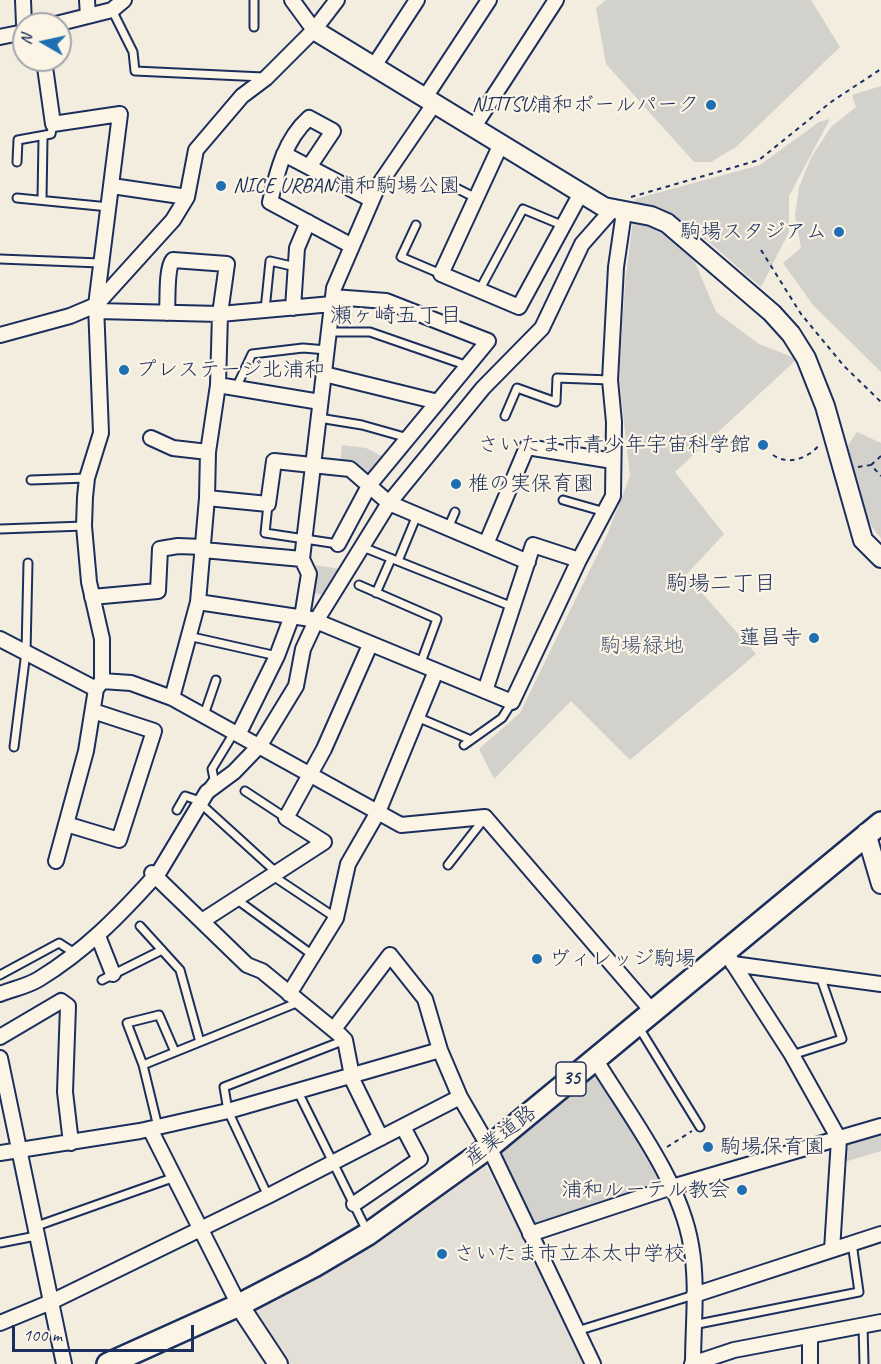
<!DOCTYPE html>
<html>
<head>
<meta charset="utf-8">
<style>
  body { margin:0 }
  #map { position:relative; width:881px; height:1364px; overflow:hidden; background:#f3ede0; font-family:Caveat,sans-serif }
  canvas { display:block }
  .north { position:absolute; left:12px; top:12px; width:60px; height:60px; box-sizing:border-box; background:#fcf5e5; border:2px solid #a2a6af; border-radius:50%; rotate:279deg; font-size:16px; font-weight:700; line-height:24px; text-align:center; color:#1b2f5e }
  .north::after { content:''; display:block; margin:auto; width:21px; height:27px; background:#1f6fb2; clip-path:polygon(50% 0,100% 100%,50% 72%,0 100%) }
  .scale { position:absolute; left:12px; top:1325px; width:182px; height:27px; box-sizing:border-box; border:3px solid #1b2f5e; border-top:0; padding-left:8px; font-size:18px; line-height:21px; white-space:nowrap; color:#1b2f5e; -webkit-text-stroke:4px #fcf5e5; paint-order:stroke }
</style>
</head>
<body>
<div id="map">
<canvas width="881" height="1364"></canvas>
<div class="north">N</div>
<div class="scale">100 m</div>
</div>
<script>
const context = document.querySelector('canvas').getContext('2d');
context.lineJoin = 'round';
function fill(path, color) {
  context.fillStyle = color;
  context.fill(path, 'evenodd');
}
function strokePath(path, color, width, dash) {
  context.strokeStyle = color;
  context.lineWidth = width;
  context.lineCap = dash ? 'butt' : 'round';
  context.setLineDash(dash || []);
  context.stroke(path);
}
function write(font, color, halo, rows, align = 'center') {
  context.font = font + ' Caveat,"Klee One",sans-serif';
  context.lineWidth = 4.5;
  context.setLineDash([]);
  context.textBaseline = 'middle';
  context.strokeStyle = halo;
  context.fillStyle = color;
  for (const [text, x, y, turn = 0] of rows) {
    context.save();
    context.translate(x, y);
    context.rotate((+turn || 0) * Math.PI / 180);
    context.textAlign = isNaN(turn) ? turn : align;
    if (halo) context.strokeText(text, 0, 0);
    context.fillText(text, 0, 0);
    context.restore();
  }
}
fill(new Path2D(`
  M 485,1163 L 587,1364 L 289,1364 L 256,1313 L 258,1309 L 380,1238 Z`), '#e3dfd6');
fill(new Path2D(`
  M 606,0 L 811,0 L 840,47 L 736,147 L 711,162 L 694,162 L 606,64 L 596,8 Z
  M 881,86 L 881,372 L 813,305 L 783,263 L 801,248 L 795,215 L 799,187 L 811,158 L 831,127 L 856,107 L 852,95 Z
  M 830,119 L 789,196 L 789,232 L 761,287 C 726,259 682,210 636,204 L 635,199 L 760,165 L 819,122 Z
  M 633,220 L 652,225 L 692,255 L 716,312 L 759,344 L 797,359 L 675,472 L 724,534 L 686,575 L 756,654 L 630,760 L 571,701 L 494,779 L 479,749 L 520,713 L 607,535 L 630,476 L 619,379 L 625,283 Z
  M 857,432 L 881,443 L 881,538 C 857,513 855,476 848,445 Z
  M 342,445 L 366,448 L 386,458 L 371,477 L 354,464 L 340,462 Z
  M 308,564 L 341,569 L 327,596 L 309,592 Z
  M 591,1073 L 597,1074 L 661,1184 L 533,1226 L 499,1156 L 499,1150 Z
  M 881,1129 L 881,1151 L 841,1163 L 842,1144 Z`), '#d3d1cc');
const lane = new Path2D(`
  M 254,0 L 254,27
  M 112,10 L 133,52 L 135,71 L 263,77
  M 17,162 L 18,140 L 51,134 L 53,124
  M 446,183 L 476,198
  M 17,198 L 109,207
  M 42,200 L 43,138
  M 416,225 L 401,257 L 441,274
  M 0,259 L 100,263
  M 479,291 L 523,209 L 564,226
  M 265,310 L 270,261 L 296,267
  M 329,332 L 370,332 L 468,366
  M 236,388 L 252,354 L 303,348 L 327,350
  M 505,416 L 517,388 L 556,402 L 557,378 L 610,380
  M 319,418 L 362,425 L 408,438
  M 31,480 L 87,478
  M 563,500 L 605,512
  M 268,504 L 265,533 L 338,544
  M 448,528 L 455,512
  M 0,529 L 84,526
  M 360,546 L 513,607
  M 398,561 L 417,515
  M 359,585 L 437,619 L 420,665
  M 376,593 L 391,559
  M 188,636 L 277,656
  M 204,715 L 216,680
  M 417,717 L 471,740
  M 464,745 L 502,718 L 512,702
  M 14,747 L 26,652 L 28,563
  M 209,786 L 214,779 L 212,769 L 235,731
  M 245,791 L 286,818
  M 200,803 L 277,873
  M 177,810 L 185,796 L 197,800
  M 448,865 L 484,819
  M 273,876 L 336,918
  M 236,899 L 314,956
  M 140,926 L 180,970 L 200,1042
  M 0,975 L 59,943 L 73,952 L 76,949
  M 102,980 L 162,950
  M 638,1026 L 700,1127
  M 792,1055 L 842,1039 L 820,976
  M 143,1065 L 299,1002
  M 298,1092 L 367,1231
  M 158,1127 L 143,1065 L 127,1023 L 159,1015 L 175,1052
  M 268,1196 L 228,1111 L 224,1087 L 345,1040
  M 34,1227 L 175,1177
  M 0,1243 L 36,1236
  M 693,1325 L 859,1292 L 852,1243
  M 863,1325 L 864,1364
  M 577,1331 L 694,1295`);
const street = new Path2D(`
  M 23,0 L 24,24
  M 87,0 L 88,16
  M 292,0 L 314,30
  M 56,24 L 112,10 L 124,0
  M 0,37 L 24,32
  M 44,60 L 53,124 L 120,114 L 96,305 L 101,433 L 87,478 L 85,497 L 84,526 L 89,582 L 102,639 L 102,681 L 96,689 L 86,751 L 56,861
  M 374,66 L 417,0
  M 424,99 L 489,0
  M 473,128 L 556,0
  M 501,144 L 441,274 L 519,307 L 581,193
  M 284,154 L 372,200
  M 309,167 L 333,131 L 309,118 C 285,139 277,172 270,202 L 352,246
  M 112,186 L 187,197
  M 333,297 L 386,301 L 488,341 L 370,484 L 338,544
  M 293,308 L 297,248 L 308,222
  M 97,311 L 220,314 L 332,304
  M 167,313 C 168,301 166,268 173,260 L 227,264 L 220,314 L 218,385 L 208,452 L 207,498 L 198,602 L 172,698
  M 0,335 L 70,316 L 96,305 L 173,220 L 187,197 L 196,150 L 242,96 L 266,78 L 314,30 L 337,0
  M 324,374 L 438,402
  M 218,385 L 320,402
  M 151,438 L 173,448 L 208,452
  M 207,498 L 268,504 L 274,461 L 350,469 L 389,503 L 528,562
  M 486,544 L 527,447 L 613,461
  M 203,550 L 302,559
  M 92,597 L 158,591 L 160,549 L 178,546 L 203,547
  M 198,602 L 311,619 L 512,702 L 579,560 L 613,496 L 614,422 L 610,380 L 616,267 L 624,212
  M 302,617 L 309,574 L 302,559 L 334,288 L 378,186 L 434,104
  M 0,639 L 96,689
  M 102,681 L 131,683 L 172,698 L 401,825 L 485,817 L 652,1011
  M 485,691 L 533,545 L 579,560
  M 239,733 L 277,656 L 292,616
  M 66,824 L 119,840 L 154,731 L 93,711
  M 152,873 L 247,965 L 262,971 L 340,1035 L 345,1040 L 353,1081 L 381,1138
  M 156,877 L 207,792 L 234,772 L 260,745 L 296,686 L 303,649 L 316,621 L 389,503 L 483,388 L 542,328 L 582,244 L 612,210
  M 202,921 L 324,842 L 286,818 L 324,749 L 370,645
  M 98,936 L 113,974
  M 725,951 L 792,1055 L 839,1139 L 832,1250
  M 733,964 L 881,984
  M 0,994 C 13,989 28,986 39,979 C 85,951 120,915 155,876
  M 289,994 L 336,918 L 348,864 L 378,812 L 436,671
  M 334,1029 L 390,955 L 425,999 L 440,1050 L 460,1097 L 489,1147 L 593,1364
  M 0,1037 L 61,1001 L 68,1006 L 65,1092 L 71,1143
  M 0,1058 L 64,1364
  M 595,1059 C 629,1115 680,1180 691,1245 C 698,1284 693,1325 693,1364
  M 150,1129 L 239,1305
  M 0,1153 L 140,1131 L 228,1111 L 440,1050
  M 354,1204 L 420,1159 L 403,1127
  M 530,1234 L 672,1187 L 881,1126
  M 694,1295 L 881,1234
  M 0,1323 L 51,1302 L 268,1196 L 460,1097
  M 810,1336 L 810,1364
  M 692,1364 L 734,1350 L 881,1322`);
const secondary = new Path2D(`
  M 314,30 L 604,207 L 651,216 L 667,223 L 772,313 L 791,334 L 806,358 L 825,406 L 863,540 L 881,558
  M 866,833 L 881,884
  M 239,1305 L 278,1364`);
const primary = new Path2D(`
  M 108,1364 L 239,1305 L 314,1266 L 368,1234 L 489,1147 L 881,823`);
strokePath(lane, '#1b2f5e', 11);
strokePath(street, '#1b2f5e', 18);
strokePath(secondary, '#1b2f5e', 22);
strokePath(primary, '#1b2f5e', 26);
strokePath(new Path2D(`
  M 631,197 L 759,160 L 831,102 L 881,69
  M 761,250 L 801,314 L 844,366 L 881,402
  M 773,455 C 789,466 809,458 820,444
  M 871,465 L 881,456
  M 858,467 L 871,465 L 881,476
  M 667,1147 L 692,1131`), '#1b2f5e', 2, [4.5, 4.5]);
strokePath(lane, '#fcf5e5', 7);
strokePath(street, '#fcf5e5', 14);
strokePath(secondary, '#fcf5e5', 18);
strokePath(primary, '#fcf5e5', 21);
for (const [x, y, r, color] of [
  [711,105,6,"#1f6fb2"],
  [221,186,6,"#1f6fb2"],
  [839,232,6,"#1f6fb2"],
  [124,370,6,"#1f6fb2"],
  [763,445,6,"#1f6fb2"],
  [456,484,6,"#1f6fb2"],
  [814,638,6,"#1f6fb2"],
  [537,959,6,"#1f6fb2"],
  [708,1147,6,"#1f6fb2"],
  [742,1190,6,"#1f6fb2"],
  [442,1254,6,"#1f6fb2"]
]) {
  const dot = new Path2D();
  dot.arc(x, y, r, 0, 2 * Math.PI);
  context.fillStyle = color;
  context.fill(dot);
  strokePath(dot, '#fcf5e5', 2);
}
for (const [x, y, w] of [
  [571,1079,30]
]) {
  const box = new Path2D();
  box.roundRect(x - w / 2, y - 17, w, 34, 4.5);
  context.fillStyle = '#fcf5e5';
  context.fill(box);
  strokePath(box, '#1b2f5e', 1.5);
}
write('bold 20px', '#1b2f5e', null, [
  ["35",571,1079]
]);
write('21px', '#1b2f5e', '#fcf5e5', [
  ["NITTSU浦和ボールパーク",699,105,"right"],
  ["NICE URBAN浦和駒場公園",233,186],
  ["駒場スタジアム",827,232,"right"],
  ["プレステージ北浦和",136,370],
  ["さいたま市青少年宇宙科学館",751,445,"right"],
  ["椎の実保育園",468,484],
  ["蓮昌寺",802,638,"right"],
  ["ヴィレッジ駒場",549,959],
  ["駒場保育園",720,1147],
  ["浦和ルーテル教会",730,1190,"right"],
  ["さいたま市立本太中学校",454,1254]
], 'left');
write('21px', '#49587a', '#fcf5e5', [
  ["駒場緑地",642,646]
]);
write('21px', '#1b2f5e', '#fcf5e5', [
  ["産業道路",501,1136,-38]
]);
write('22px', '#1b2f5e', '#fcf5e5', [
  ["瀬ヶ崎五丁目",396,316],
  ["駒場二丁目",721,584]
]);
</script>
</body>
</html>
